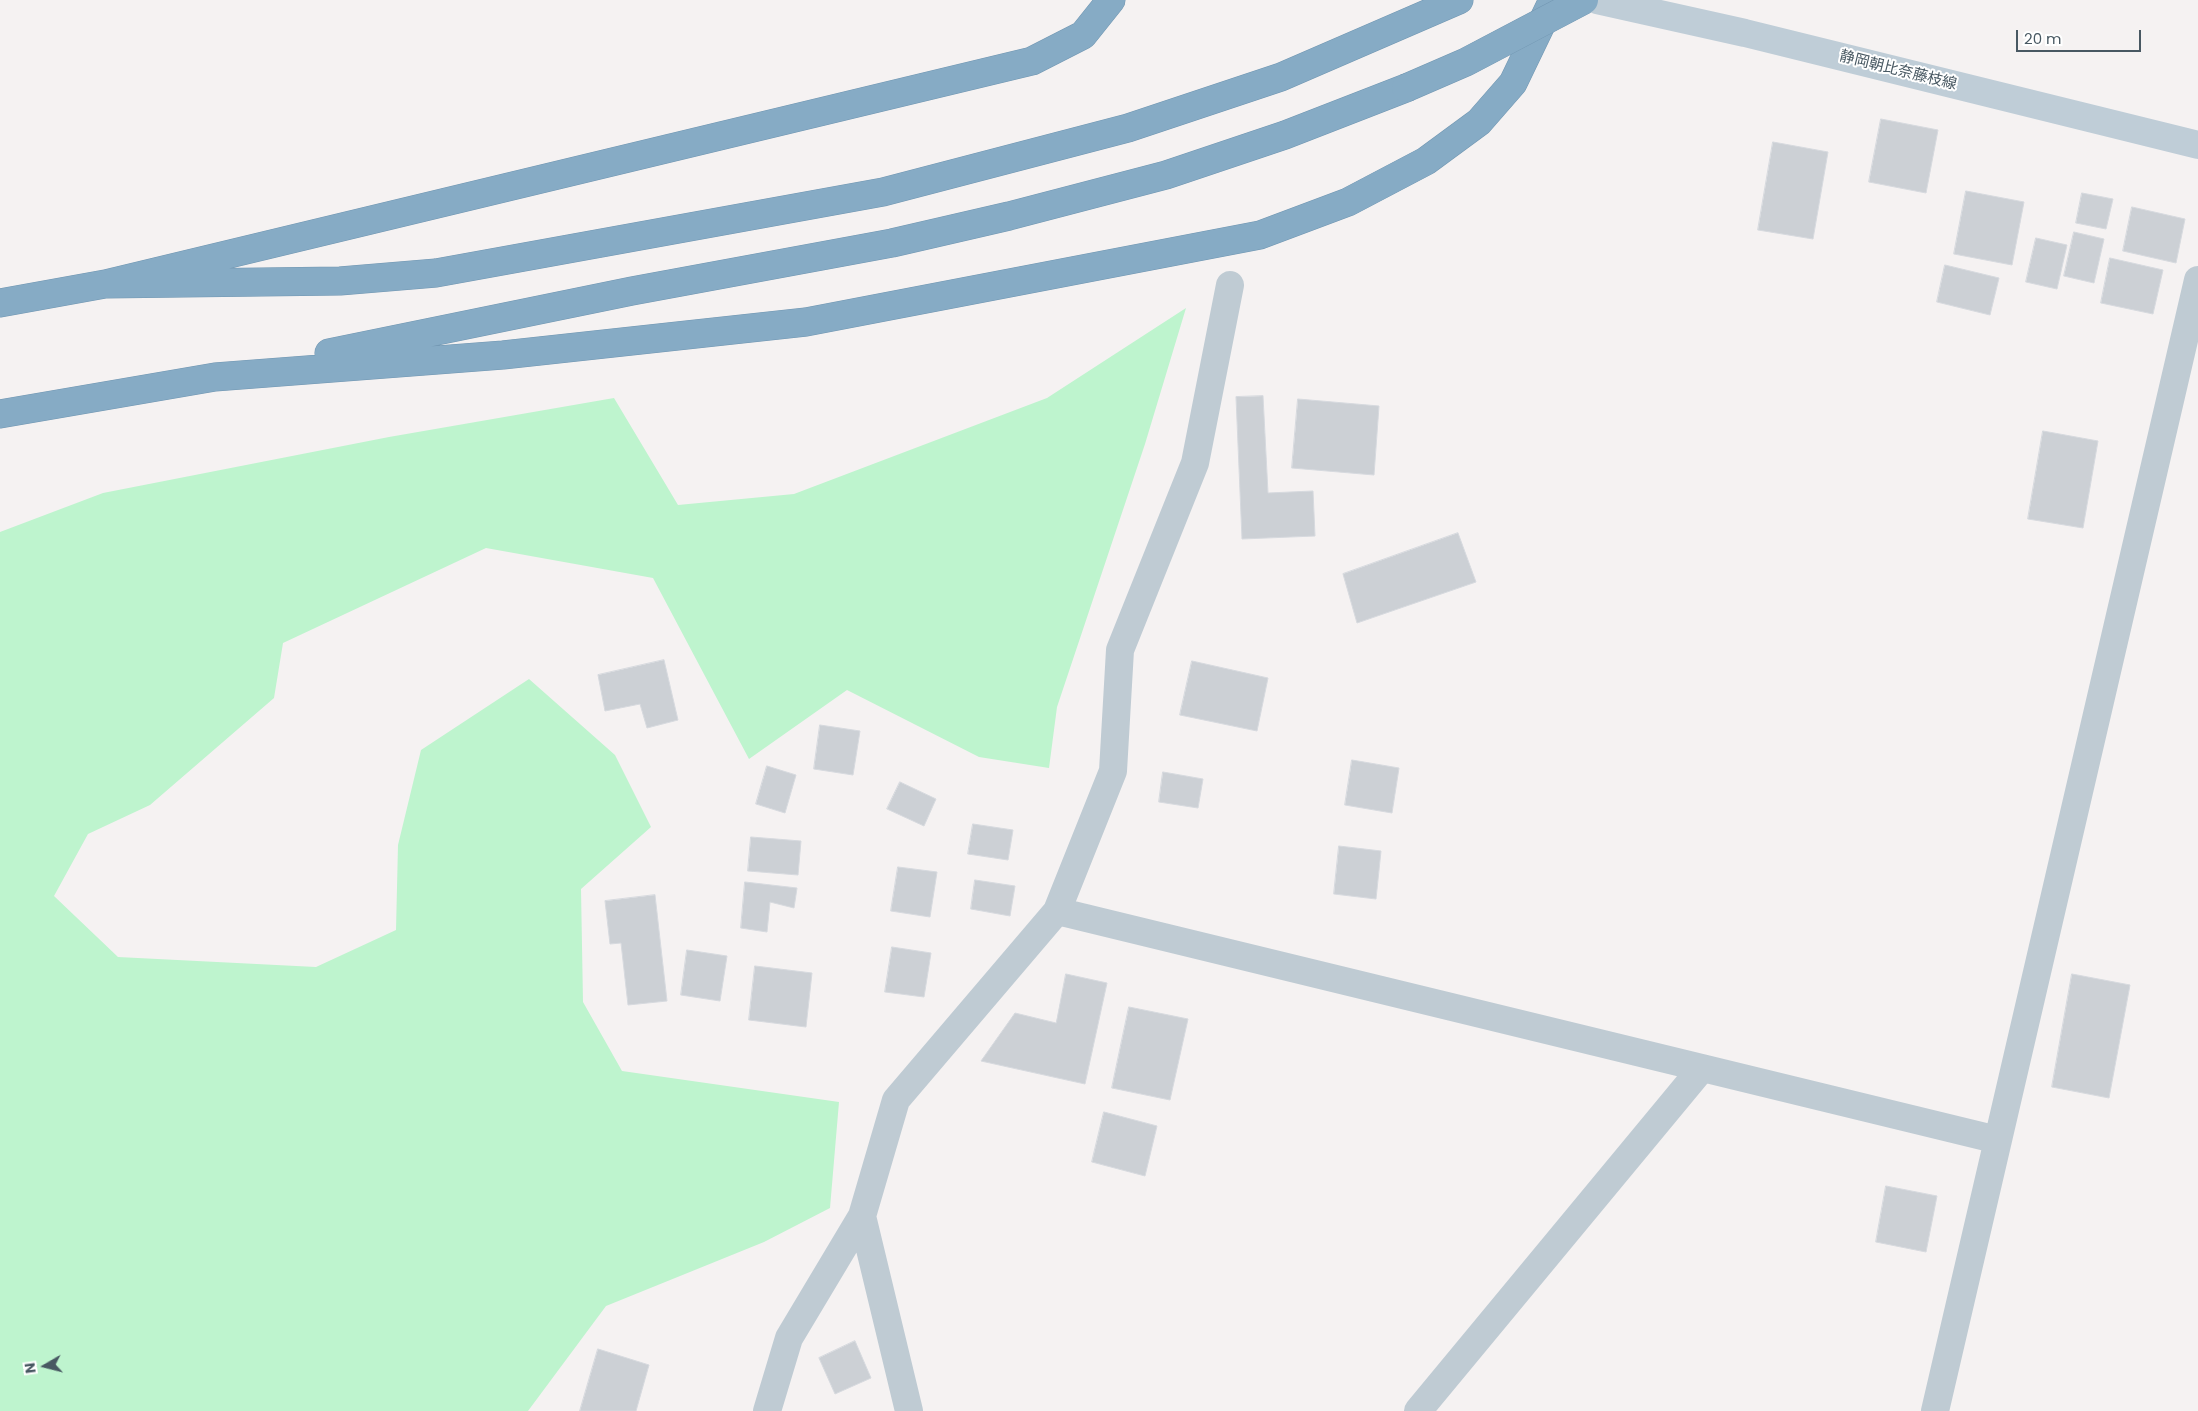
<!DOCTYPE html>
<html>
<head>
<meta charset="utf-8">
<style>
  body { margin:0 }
  #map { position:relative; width:2198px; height:1411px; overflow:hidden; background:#f5f2f2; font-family:Poppins,sans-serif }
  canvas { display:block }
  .north { position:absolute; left:20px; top:1341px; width:50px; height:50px; -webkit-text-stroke:4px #fff; paint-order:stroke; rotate:262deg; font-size:14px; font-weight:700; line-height:20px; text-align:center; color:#485862 }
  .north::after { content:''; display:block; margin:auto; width:18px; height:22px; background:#485862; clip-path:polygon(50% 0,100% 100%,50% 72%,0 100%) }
  .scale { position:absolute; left:2016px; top:30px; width:125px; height:22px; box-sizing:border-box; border:2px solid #485862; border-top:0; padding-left:6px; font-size:15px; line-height:18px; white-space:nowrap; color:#485862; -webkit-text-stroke:4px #fff; paint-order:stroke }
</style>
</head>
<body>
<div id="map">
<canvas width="2198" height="1411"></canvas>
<div class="north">N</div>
<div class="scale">20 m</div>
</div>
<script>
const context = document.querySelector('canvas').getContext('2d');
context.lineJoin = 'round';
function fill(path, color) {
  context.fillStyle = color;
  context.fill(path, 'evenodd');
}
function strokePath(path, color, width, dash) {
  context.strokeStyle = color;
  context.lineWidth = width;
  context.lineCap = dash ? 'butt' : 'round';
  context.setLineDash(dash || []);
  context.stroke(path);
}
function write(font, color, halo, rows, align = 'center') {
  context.font = font + ' Poppins,"Noto Sans JP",sans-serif';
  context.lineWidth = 4;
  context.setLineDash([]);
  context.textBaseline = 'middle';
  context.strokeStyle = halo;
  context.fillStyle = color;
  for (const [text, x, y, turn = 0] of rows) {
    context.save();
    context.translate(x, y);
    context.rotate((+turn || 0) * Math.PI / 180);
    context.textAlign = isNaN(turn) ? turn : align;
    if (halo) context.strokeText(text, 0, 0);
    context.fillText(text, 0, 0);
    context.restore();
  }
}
fill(new Path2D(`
  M 1186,308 L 1145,444 L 1057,707 L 1049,768 L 979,757 L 847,690 L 749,759 L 653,578 L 486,548 L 283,643 L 274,698 L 150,805 L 88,834 L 54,896 L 118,957 L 316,967 L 396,930 L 398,845 L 421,750 L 529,679 L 615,755 L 651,827 L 581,889 L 583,1002 L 622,1071 L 839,1102 L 830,1208 L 764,1242 L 606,1306 L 528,1411 L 0,1411 L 0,532 L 103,493 L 389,437 L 614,398 L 678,505 L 794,494 L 1047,398 Z`), '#bef4ce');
const building = new Path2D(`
  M 1881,119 L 1938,130 L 1926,193 L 1869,182 Z
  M 1773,142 L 1828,152 L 1813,239 L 1758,230 Z
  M 1966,191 L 2024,202 L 2012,265 L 1954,254 Z
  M 2082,193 L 2113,199 L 2106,229 L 2076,223 Z
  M 2132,207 L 2185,219 L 2176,263 L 2123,251 Z
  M 2074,232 L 2104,239 L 2094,283 L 2064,276 Z
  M 2036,238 L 2067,245 L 2057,289 L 2026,282 Z
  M 2110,258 L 2163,270 L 2153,314 L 2101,303 Z
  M 1945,265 L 1999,278 L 1990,315 L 1937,302 Z
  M 1263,396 L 1268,493 L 1313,491 L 1315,536 L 1242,539 L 1236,397 Z
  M 1298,399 L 1379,406 L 1374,475 L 1292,468 Z
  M 2043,431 L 2098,441 L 2083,528 L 2028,519 Z
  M 1458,533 L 1476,582 L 1357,623 L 1343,574 Z
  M 664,660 L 678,720 L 647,728 L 640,704 L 605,711 L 598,675 Z
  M 1192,661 L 1268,678 L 1257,731 L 1180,715 Z
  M 820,725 L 860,731 L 853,775 L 814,769 Z
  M 1352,760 L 1399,768 L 1392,813 L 1345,805 Z
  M 767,766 L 796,775 L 785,813 L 756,804 Z
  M 1163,772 L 1203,779 L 1198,808 L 1159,802 Z
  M 900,782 L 936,799 L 924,826 L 887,809 Z
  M 973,824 L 1013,830 L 1008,860 L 968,854 Z
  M 751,837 L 801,841 L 798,875 L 748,871 Z
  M 1339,846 L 1381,851 L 1376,899 L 1334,894 Z
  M 898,867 L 937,872 L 930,917 L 891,911 Z
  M 975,880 L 1015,886 L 1010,916 L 971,909 Z
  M 745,882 L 797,888 L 794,908 L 770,902 L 767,932 L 741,928 Z
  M 655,895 L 667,1001 L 628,1005 L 621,943 L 610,944 L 605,901 Z
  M 892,947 L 931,953 L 924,997 L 885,992 Z
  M 687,950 L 727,956 L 720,1001 L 681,995 Z
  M 755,966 L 812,973 L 806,1027 L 749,1020 Z
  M 1066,974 L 1107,983 L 1085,1084 L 981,1061 L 1015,1013 L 1056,1023 Z
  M 2072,974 L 2130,985 L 2109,1098 L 2052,1087 Z
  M 1129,1007 L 1188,1019 L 1170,1100 L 1112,1088 Z
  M 1104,1112 L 1157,1126 L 1145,1176 L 1092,1162 Z
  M 1886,1186 L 1937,1196 L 1926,1252 L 1876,1242 Z
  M 855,1341 L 871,1378 L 835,1394 L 819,1358 Z
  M 598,1349 L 649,1365 L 636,1411 L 580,1411 Z`);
fill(building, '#ccd0d5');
strokePath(building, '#d6d9de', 1);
const motorway = new Path2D(`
  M 105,284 L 340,281 L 436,273 L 883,192 L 1128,128 L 1281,77 L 1459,0
  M 0,303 L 105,284 L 1032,61 L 1083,35 L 1111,0
  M 329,353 L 632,291 L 892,243 L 1009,216 L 1166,175 L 1285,135 L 1406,88
  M 0,414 L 215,377 L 503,355 L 806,322 L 1260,235 L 1348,202 L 1426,161 L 1479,122 L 1513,83 L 1553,0`);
strokePath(motorway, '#7196b1', 29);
strokePath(new Path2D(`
  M 1057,911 L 1998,1140
  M 767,1411 L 789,1338 L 862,1216
  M 909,1411 L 862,1216 L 896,1100 L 1057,911 L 1113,771 L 1120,650 L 1195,463 L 1230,285
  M 1418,1411 L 1702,1068
  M 1935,1411 L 2198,280`), '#bfcbd3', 28);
strokePath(new Path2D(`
  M 1597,0 L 1745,33 L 2198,145`), '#bfcdd7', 28);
strokePath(motorway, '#86abc5', 28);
const motorwayBridge = new Path2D(`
  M 1406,88 L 1466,62 L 1584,0`);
strokePath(motorwayBridge, '#7196b1', 29, []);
strokePath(motorwayBridge, '#86abc5', 28);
write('15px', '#485862', '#fff', [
  ["静岡朝比奈藤枝線",1898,71,14]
]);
</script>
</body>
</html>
